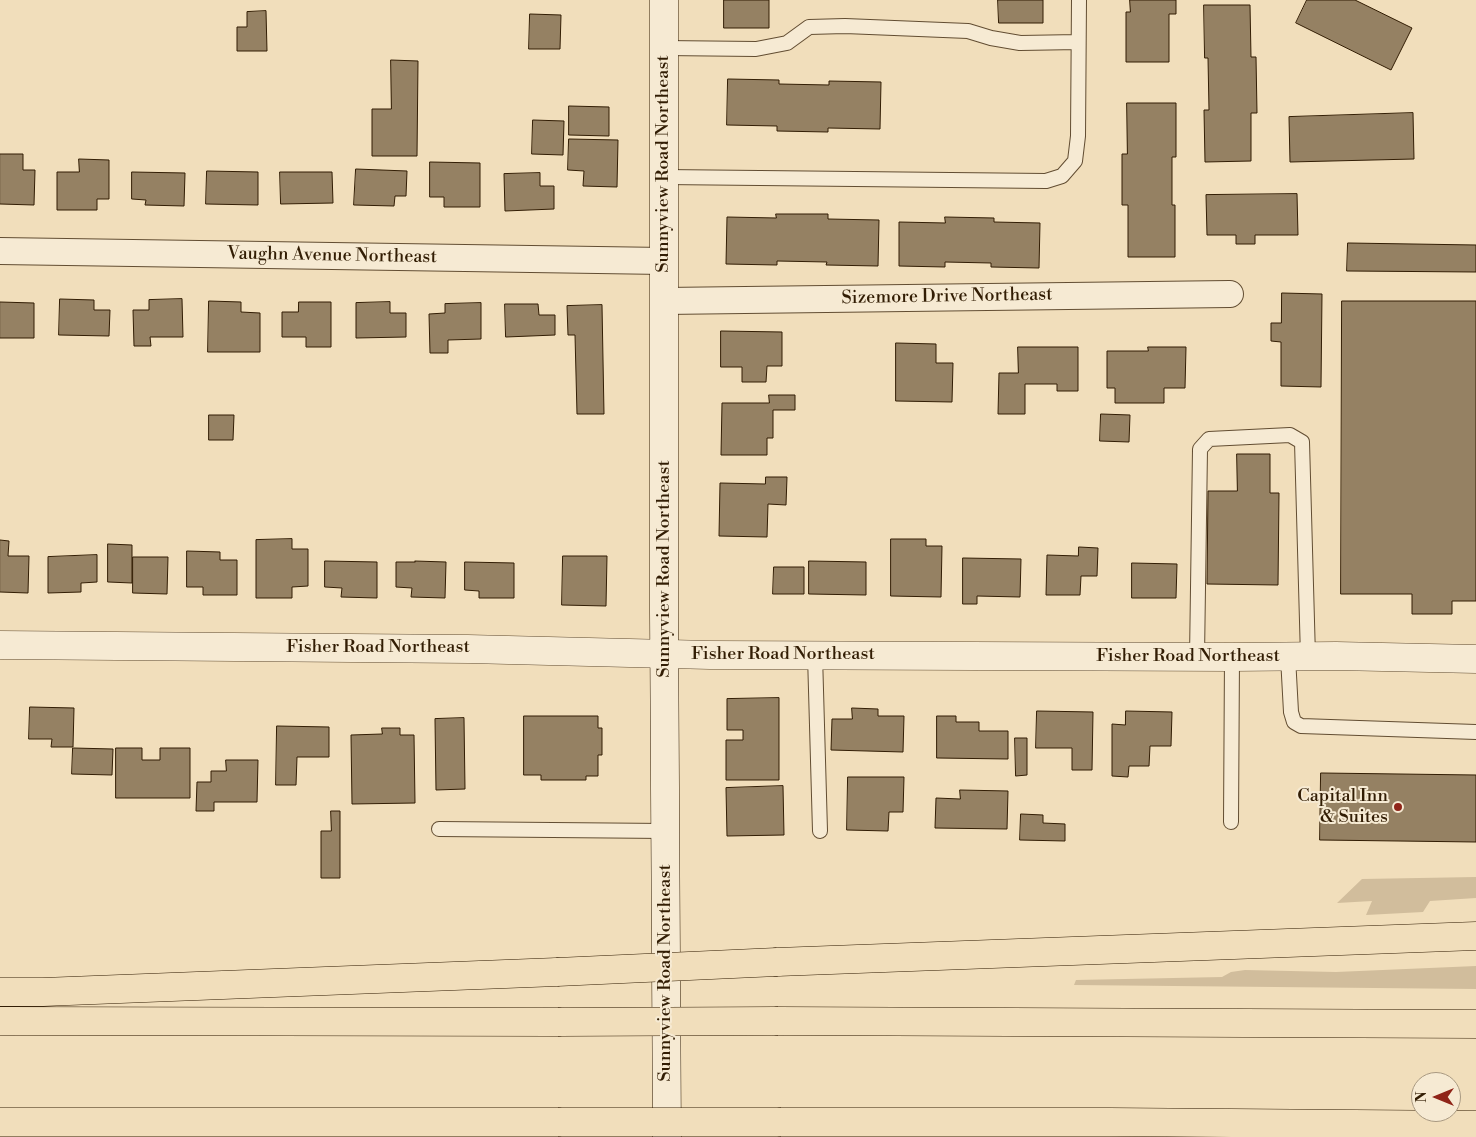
<!DOCTYPE html>
<html>
<head>
<meta charset="utf-8">
<style>
  body { margin:0 }
  #map { position:relative; width:1476px; height:1137px; overflow:hidden; background:#f1debb; font-family:"Libre Bodoni",serif }
  canvas { display:block }
  .north { position:absolute; left:1411px; top:1072px; width:50px; height:50px; box-sizing:border-box; background:#f6ead3; border:1px solid #a89880; border-radius:50%; rotate:270deg; font-size:14px; font-weight:700; line-height:20px; text-align:center; color:#321d04 }
  .north::after { content:''; display:block; margin:auto; width:18px; height:22px; background:#8f2418; clip-path:polygon(50% 0,100% 100%,50% 72%,0 100%) }
</style>
</head>
<body>
<div id="map">
<canvas width="1476" height="1137"></canvas>
<div class="north">N</div>
</div>
<script>
const context = document.querySelector('canvas').getContext('2d');
context.lineJoin = 'round';
function fill(path, color) {
  context.fillStyle = color;
  context.fill(path, 'evenodd');
}
function strokePath(path, color, width, dash) {
  context.strokeStyle = color;
  context.lineWidth = width;
  context.lineCap = dash ? 'butt' : 'round';
  context.setLineDash(dash || []);
  context.stroke(path);
}
function write(font, color, halo, rows, align = 'center') {
  context.font = font + ' "Libre Bodoni",serif';
  context.lineWidth = 4;
  context.setLineDash([]);
  context.textBaseline = 'middle';
  context.strokeStyle = halo;
  context.fillStyle = color;
  for (const [text, x, y, turn = 0] of rows) {
    context.save();
    context.translate(x, y);
    context.rotate((+turn || 0) * Math.PI / 180);
    context.textAlign = isNaN(turn) ? turn : align;
    if (halo) context.strokeText(text, 0, 0);
    context.fillText(text, 0, 0);
    context.restore();
  }
}
fill(new Path2D(`
  M 1476,877 L 1476,898 L 1430,901 L 1423,912 L 1366,915 L 1372,901 L 1337,903 L 1362,879 Z
  M 1476,966 L 1476,989 L 1074,985 L 1076,980 L 1222,977 L 1231,972 L 1245,970 L 1336,972 Z`), '#d1bd9c');
const building = new Path2D(`
  M 724,0 L 769,0 L 769,28 L 724,28 Z
  M 998,0 L 1043,0 L 1043,23 L 999,23 Z
  M 1130,0 L 1176,0 L 1176,14 L 1169,14 L 1169,62 L 1126,62 L 1126,12 L 1130,12 Z
  M 1307,0 L 1355,0 L 1412,28 L 1391,70 L 1296,23 Z
  M 1204,5 L 1250,5 L 1251,57 L 1256,57 L 1257,113 L 1251,113 L 1251,161 L 1205,162 L 1204,110 L 1209,110 L 1208,58 L 1205,58 Z
  M 266,11 L 267,51 L 237,51 L 237,27 L 247,27 L 247,12 Z
  M 530,14 L 561,15 L 560,49 L 529,49 Z
  M 391,60 L 418,61 L 417,156 L 372,156 L 372,109 L 391,109 Z
  M 728,79 L 779,80 L 779,84 L 829,85 L 829,81 L 881,82 L 880,129 L 828,128 L 828,132 L 777,131 L 777,126 L 727,125 Z
  M 1127,103 L 1176,103 L 1176,157 L 1172,157 L 1172,205 L 1175,205 L 1175,257 L 1128,257 L 1128,205 L 1122,205 L 1122,154 L 1127,154 Z
  M 569,106 L 609,107 L 609,136 L 569,135 Z
  M 1413,113 L 1414,159 L 1290,162 L 1289,117 Z
  M 533,120 L 564,121 L 563,155 L 532,154 Z
  M 569,139 L 618,140 L 617,187 L 583,186 L 584,171 L 568,170 Z
  M 0,154 L 23,154 L 23,170 L 35,170 L 34,205 L 0,204 Z
  M 79,159 L 109,160 L 109,199 L 97,199 L 97,210 L 57,210 L 57,172 L 79,172 Z
  M 430,162 L 480,163 L 480,207 L 444,207 L 444,197 L 430,197 Z
  M 356,169 L 407,171 L 406,196 L 395,196 L 394,206 L 354,205 Z
  M 207,171 L 258,172 L 258,205 L 206,204 Z
  M 132,172 L 185,173 L 184,206 L 145,205 L 146,200 L 132,199 Z
  M 280,172 L 332,172 L 333,203 L 281,204 Z
  M 540,173 L 540,186 L 554,186 L 554,209 L 505,211 L 504,174 Z
  M 1297,194 L 1298,235 L 1255,235 L 1255,244 L 1236,244 L 1236,235 L 1207,235 L 1206,195 Z
  M 776,214 L 828,214 L 828,219 L 879,220 L 878,266 L 826,265 L 827,262 L 777,261 L 777,265 L 726,264 L 727,217 L 776,218 Z
  M 945,217 L 994,218 L 994,222 L 1040,223 L 1039,268 L 991,267 L 991,263 L 945,262 L 945,267 L 899,266 L 899,222 L 945,223 Z
  M 1348,243 L 1476,245 L 1476,272 L 1347,271 Z
  M 1282,293 L 1322,294 L 1321,387 L 1281,386 L 1281,342 L 1271,341 L 1271,323 L 1281,323 Z
  M 60,299 L 94,300 L 94,310 L 110,310 L 109,336 L 59,335 Z
  M 182,299 L 183,337 L 150,337 L 151,346 L 134,346 L 133,310 L 149,310 L 149,300 Z
  M 209,301 L 241,302 L 241,312 L 260,313 L 260,352 L 208,352 Z
  M 1342,301 L 1476,301 L 1476,601 L 1452,601 L 1452,614 L 1412,614 L 1412,594 L 1341,594 Z
  M 0,302 L 34,303 L 34,338 L 0,338 Z
  M 299,302 L 331,302 L 331,347 L 306,347 L 306,337 L 282,337 L 282,312 L 298,312 Z
  M 390,302 L 390,313 L 406,313 L 406,337 L 356,338 L 356,303 Z
  M 481,303 L 481,339 L 448,340 L 448,353 L 430,353 L 429,314 L 445,313 L 445,304 Z
  M 505,304 L 538,304 L 539,315 L 555,315 L 555,335 L 506,337 Z
  M 602,305 L 604,414 L 577,414 L 575,335 L 568,335 L 567,306 Z
  M 721,331 L 782,332 L 782,366 L 767,366 L 766,382 L 742,382 L 742,367 L 721,367 Z
  M 896,343 L 936,344 L 936,363 L 953,363 L 952,402 L 896,401 Z
  M 1018,347 L 1078,347 L 1078,391 L 1057,391 L 1057,384 L 1025,384 L 1025,414 L 998,414 L 999,373 L 1018,373 Z
  M 1148,347 L 1186,347 L 1185,388 L 1164,388 L 1164,403 L 1115,403 L 1115,388 L 1107,388 L 1107,351 L 1148,351 Z
  M 769,395 L 795,395 L 795,410 L 773,410 L 773,438 L 767,438 L 767,455 L 721,455 L 722,403 L 769,403 Z
  M 1101,414 L 1130,415 L 1129,442 L 1100,441 Z
  M 209,415 L 234,415 L 233,440 L 209,440 Z
  M 1237,454 L 1270,454 L 1270,493 L 1279,493 L 1278,585 L 1207,584 L 1208,491 L 1237,491 Z
  M 766,477 L 787,477 L 786,505 L 768,504 L 767,537 L 719,536 L 720,483 L 765,484 Z
  M 292,539 L 292,549 L 308,549 L 308,586 L 292,587 L 292,598 L 256,598 L 256,540 Z
  M 891,539 L 926,539 L 926,546 L 942,546 L 941,597 L 891,596 Z
  M 0,540 L 9,541 L 8,556 L 29,556 L 28,593 L 0,592 Z
  M 108,544 L 132,545 L 132,583 L 108,582 Z
  M 1079,547 L 1098,548 L 1097,576 L 1081,576 L 1080,595 L 1046,595 L 1047,555 L 1078,556 Z
  M 187,551 L 220,552 L 220,560 L 237,560 L 237,595 L 203,595 L 203,587 L 187,587 Z
  M 97,555 L 97,582 L 81,583 L 81,592 L 48,593 L 48,557 Z
  M 563,556 L 607,556 L 606,606 L 562,605 Z
  M 133,557 L 168,557 L 167,594 L 133,593 Z
  M 963,558 L 1021,559 L 1020,597 L 977,596 L 977,604 L 963,604 Z
  M 325,561 L 377,562 L 377,598 L 341,597 L 342,588 L 325,587 Z
  M 415,561 L 446,562 L 445,598 L 411,597 L 412,588 L 396,587 L 396,562 L 415,562 Z
  M 809,561 L 866,562 L 866,595 L 809,594 Z
  M 465,562 L 514,563 L 514,598 L 479,598 L 479,591 L 465,590 Z
  M 1132,563 L 1177,564 L 1176,598 L 1132,598 Z
  M 774,567 L 804,567 L 804,594 L 773,594 Z
  M 779,698 L 779,780 L 726,780 L 726,740 L 743,740 L 743,730 L 727,730 L 727,699 Z
  M 30,707 L 74,708 L 73,747 L 51,747 L 52,739 L 29,739 Z
  M 852,708 L 878,709 L 878,716 L 904,716 L 903,752 L 831,750 L 832,719 L 852,719 Z
  M 1037,711 L 1093,712 L 1092,770 L 1072,770 L 1072,748 L 1036,748 Z
  M 1126,711 L 1172,712 L 1171,746 L 1150,746 L 1149,766 L 1129,766 L 1128,777 L 1112,776 L 1112,724 L 1125,725 Z
  M 524,716 L 598,716 L 598,728 L 602,728 L 602,755 L 598,755 L 598,776 L 586,776 L 586,780 L 541,780 L 541,775 L 524,775 Z
  M 937,716 L 956,716 L 956,722 L 979,722 L 979,731 L 1008,731 L 1008,759 L 937,758 Z
  M 464,718 L 465,789 L 436,790 L 435,719 Z
  M 277,726 L 329,727 L 329,757 L 297,757 L 296,785 L 276,785 Z
  M 382,728 L 400,728 L 400,735 L 414,735 L 415,803 L 352,804 L 351,735 L 382,734 Z
  M 1015,738 L 1027,738 L 1027,775 L 1016,776 Z
  M 73,748 L 113,749 L 112,775 L 72,774 Z
  M 116,748 L 142,748 L 142,760 L 160,760 L 160,748 L 190,748 L 190,798 L 116,798 Z
  M 226,760 L 258,760 L 257,802 L 214,802 L 214,811 L 196,811 L 197,782 L 211,782 L 211,771 L 226,771 Z
  M 1321,773 L 1476,775 L 1476,842 L 1320,840 Z
  M 848,777 L 904,777 L 903,812 L 889,812 L 888,831 L 847,830 Z
  M 783,786 L 784,835 L 727,836 L 726,788 Z
  M 960,790 L 1008,791 L 1007,829 L 935,828 L 936,798 L 960,799 Z
  M 331,811 L 340,811 L 340,878 L 321,878 L 321,831 L 331,831 Z
  M 1021,814 L 1043,815 L 1043,823 L 1065,824 L 1065,841 L 1020,840 Z`);
fill(building, '#958163');
strokePath(building, '#321d04', 1);
const service = new Path2D(`
  M 664,48 L 756,49 L 787,43 L 809,27 L 845,26 L 968,31 L 991,38 L 1020,43 L 1078,42
  M 664,177 L 1046,181 L 1062,176 L 1075,161 L 1078,136 L 1079,0
  M 815,655 L 820,831
  M 1197,657 L 1200,449 L 1209,439 L 1290,435 L 1302,442 L 1308,657
  M 1288,657 L 1291,712 L 1294,722 L 1301,726 L 1476,732
  M 1231,822 L 1232,657
  M 439,829 L 666,831`);
const minor = new Path2D(`
  M 0,251 L 664,261
  M 664,301 L 1230,294`);
const tertiary = new Path2D(`
  M 0,645 L 468,649 L 710,655 L 1232,657 L 1336,656 L 1476,659`);
const secondary = new Path2D(`
  M 664,0 L 664,612 L 667,1137`);
const motorway = new Path2D(`
  M 777,962 L 1476,936
  M 0,992 L 43,992 L 557,972
  M 0,1021 L 558,1022
  M 778,1021 L 1476,1024
  M 0,1122 L 558,1122
  M 781,1122 L 1109,1122 L 1476,1125`);
strokePath(service, '#624d32', 16);
strokePath(minor, '#624d32', 28);
strokePath(tertiary, '#624d32', 29);
strokePath(secondary, '#321d04', 29);
strokePath(motorway, '#321d04', 29);
strokePath(service, '#f6ead3', 14);
strokePath(minor, '#f6ead3', 26);
strokePath(tertiary, '#f6ead3', 28);
strokePath(secondary, '#f6ead3', 28);
strokePath(motorway, '#f1debb', 28);
const motorwayBridge = new Path2D(`
  M 557,972 L 777,962
  M 558,1022 L 778,1021
  M 558,1122 L 781,1122`);
strokePath(motorwayBridge, '#321d04', 29, []);
strokePath(motorwayBridge, '#f1debb', 28);
for (const [x, y, r, color] of [
  [1398,807,5,"#8f2418"]
]) {
  const dot = new Path2D();
  dot.arc(x, y, r, 0, 2 * Math.PI);
  context.fillStyle = color;
  context.fill(dot);
  strokePath(dot, '#f6ead3', 2);
}
write('18px', '#321d04', '#f6ead3', [
  ["Sunnyview Road Northeast",664,164,-90],
  ["Vaughn Avenue Northeast",332,256,1],
  ["Sizemore Drive Northeast",947,297,-1],
  ["Sunnyview Road Northeast",665,569,-90],
  ["Fisher Road Northeast",378,648],
  ["Fisher Road Northeast",783,655],
  ["Fisher Road Northeast",1188,657],
  ["Sunnyview Road Northeast",666,973,-90]
]);
write('18px', '#321d04', '#f6ead3', [
  ["Capital Inn",1388,797],
  ["& Suites",1388,818]
], 'right');
</script>
</body>
</html>
